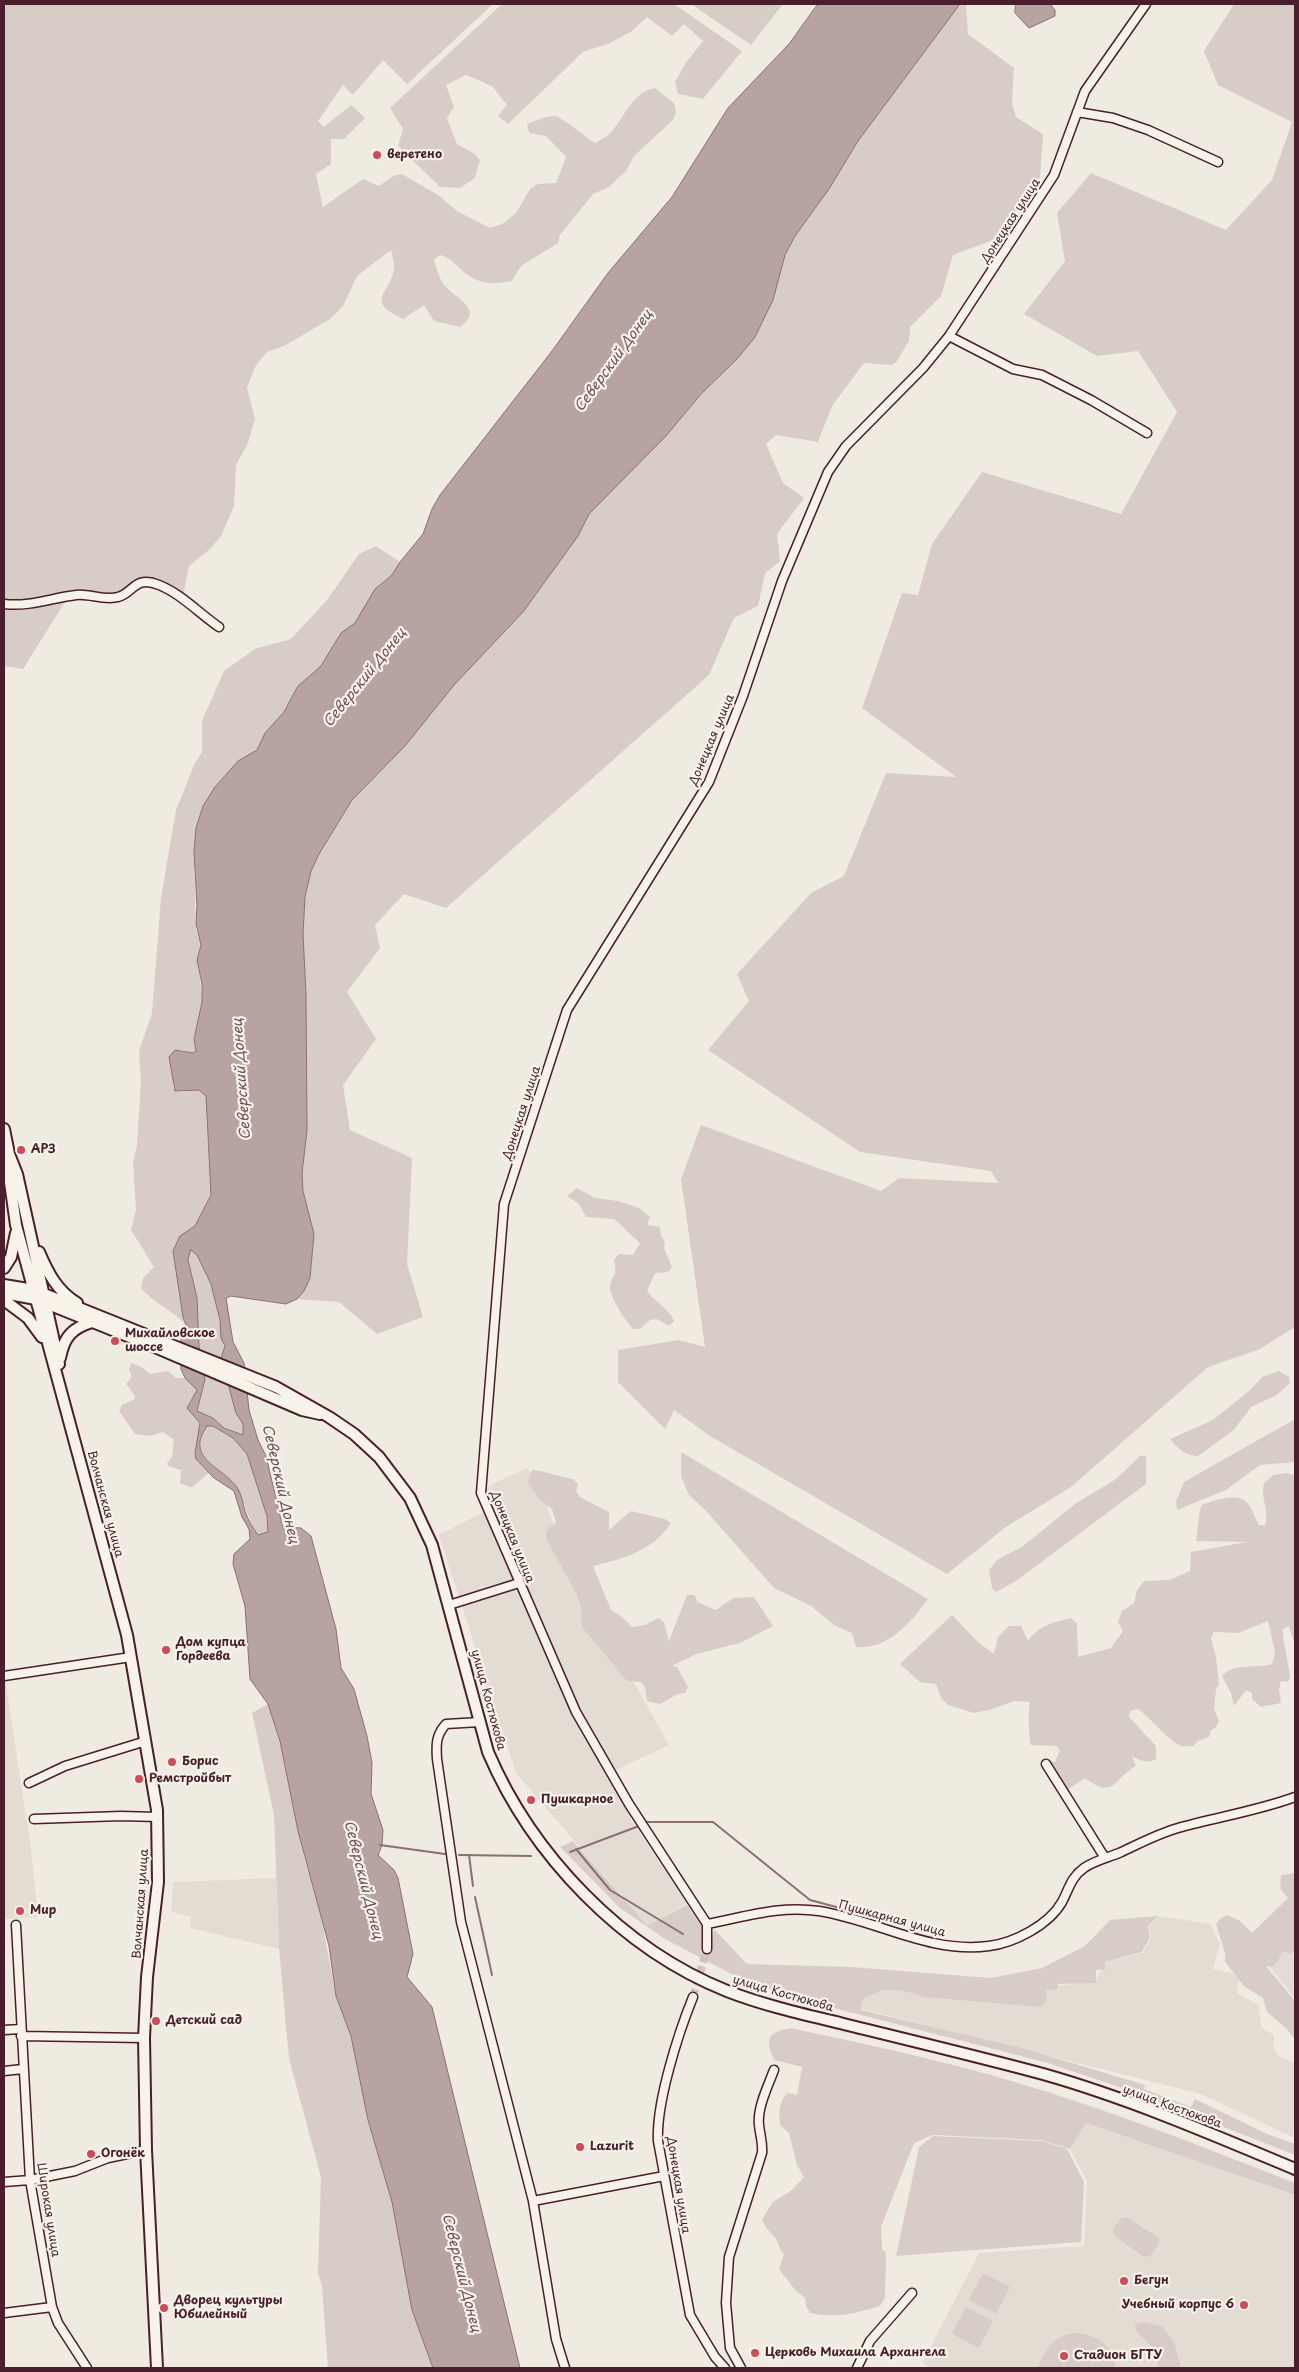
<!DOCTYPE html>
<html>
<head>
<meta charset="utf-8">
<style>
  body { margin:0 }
  #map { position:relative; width:1299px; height:2372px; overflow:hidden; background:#f0ebe0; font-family:"Playpen Sans",sans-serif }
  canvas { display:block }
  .frame { position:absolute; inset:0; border:5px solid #4a1f2b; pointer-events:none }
</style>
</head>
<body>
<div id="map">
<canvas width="1299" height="2372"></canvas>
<div class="frame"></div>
</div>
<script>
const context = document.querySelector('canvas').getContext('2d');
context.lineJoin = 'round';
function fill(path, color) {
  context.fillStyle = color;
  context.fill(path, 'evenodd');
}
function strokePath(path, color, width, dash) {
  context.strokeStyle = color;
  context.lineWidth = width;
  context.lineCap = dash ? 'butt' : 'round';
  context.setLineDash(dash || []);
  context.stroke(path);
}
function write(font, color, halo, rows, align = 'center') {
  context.font = font + ' "Playpen Sans",sans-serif';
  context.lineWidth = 4.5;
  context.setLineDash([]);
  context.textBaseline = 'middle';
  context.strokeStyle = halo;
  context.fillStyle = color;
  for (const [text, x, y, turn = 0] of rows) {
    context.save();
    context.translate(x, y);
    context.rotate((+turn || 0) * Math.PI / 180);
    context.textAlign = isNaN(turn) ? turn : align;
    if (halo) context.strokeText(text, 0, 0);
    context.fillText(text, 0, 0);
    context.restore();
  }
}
fill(new Path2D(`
  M 527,1468 L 538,1483 L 599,1642 L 630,1675 L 669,1745 L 614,1771 L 638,1810 L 630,1818 L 687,1904 L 647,1925 L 516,1773 L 439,1535 L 487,1510 L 481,1493 L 494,1483 Z
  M 4,1671 L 31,1849 L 38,1917 L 4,1919 Z
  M 276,1878 L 279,1949 L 190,1928 L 191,1917 L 171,1912 L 173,1882 Z
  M 1159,1916 L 1210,1924 L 1220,1944 L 1213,1969 L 1240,1975 L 1237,1993 L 1258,2005 L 1262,2028 L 1274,2035 L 1274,2050 L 1280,2057 L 1295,2063 L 1295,2138 L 1201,2094 L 862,2009 L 863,1997 L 878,1986 L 1047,1988 L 1096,1980 L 1106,1962 L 1143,1953 L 1151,1937 L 1149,1926 Z
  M 1291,1946 L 1295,1949 L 1295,1998 L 1268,1965 L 1277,1953 Z
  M 1086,2123 L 1295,2195 L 1295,2368 L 928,2368 L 923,2362 L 979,2253 L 1084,2246 L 1087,2181 L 1070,2149 Z`), '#e3dcd2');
fill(new Path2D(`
  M 4,4 L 493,4 L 407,84 L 383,60 L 353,95 L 343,85 L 318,121 L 324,127 L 351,105 L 365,118 L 344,139 L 331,139 L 331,164 L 316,174 L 323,207 L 363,179 L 379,186 L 393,176 L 402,174 L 438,195 L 457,211 L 490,228 L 502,224 L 516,213 L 530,189 L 538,184 L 556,183 L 566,157 L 546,136 L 529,133 L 527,124 C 535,121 547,115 555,116 C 560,116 587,138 595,143 C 600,140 607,137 611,132 C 625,117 633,91 655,88 L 674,103 L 676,112 L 673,120 L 634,156 L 626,171 L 609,187 L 593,194 L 560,235 L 558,243 L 521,266 L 512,281 C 497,284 483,285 469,276 C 458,269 453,258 440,255 L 434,260 C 436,267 439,276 442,282 C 451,297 487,308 460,327 L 434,321 L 424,305 L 403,319 C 364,300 389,296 394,269 C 395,264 392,255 391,250 L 357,276 L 343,306 L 330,319 L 284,346 L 267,352 L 256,365 L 247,388 L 255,419 L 248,443 L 236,465 L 234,506 L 221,536 L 210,549 L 189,566 L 182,600 L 144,582 L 119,597 L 68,597 L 23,669 L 4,666 Z
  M 502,4 L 674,4 L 742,51 L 703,99 L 678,94 L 675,82 L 685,64 L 703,41 L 684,24 L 672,36 L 647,17 L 632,31 L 610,43 L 583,52 L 508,124 L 498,116 L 507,105 L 492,86 L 466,75 L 446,85 L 454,107 L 447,118 L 457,144 L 475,154 L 480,160 L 475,178 L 460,188 L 440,187 L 398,146 L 403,129 L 390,108 Z
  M 691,4 L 783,4 L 751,45 Z
  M 960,4 L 966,4 L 968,34 L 1014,68 L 1012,103 L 1016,117 L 1043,134 L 1040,177 L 1034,190 L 993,240 L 953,255 L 941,296 L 910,327 L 909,341 L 897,361 L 892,365 L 864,363 L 832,406 L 818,442 L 776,435 L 766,444 L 783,483 L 804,498 L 777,534 L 780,561 L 765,573 L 758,606 L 734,618 L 709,675 L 446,908 L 404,894 L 375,925 L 380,948 L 347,992 L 376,1039 L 343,1085 L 350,1130 L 412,1158 L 407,1264 L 423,1317 L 377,1334 L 339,1302 L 297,1299 L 304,1291 L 310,1278 L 314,1234 L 303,1191 L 302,1173 L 307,1130 L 306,995 L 303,934 L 305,897 L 311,871 L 319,854 L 352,800 L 405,746 L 454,685 L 523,612 L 578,536 L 589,514 L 666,436 L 701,394 L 737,359 L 755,337 L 772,300 L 785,255 L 795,236 L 829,189 L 858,141 Z
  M 1234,4 L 1295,4 L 1295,1327 L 1258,1350 L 1208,1367 L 1071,1487 L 1006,1527 L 947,1574 L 710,1436 L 674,1410 L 665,1429 L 618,1382 L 618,1350 L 678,1340 L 705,1347 L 681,1179 L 701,1125 L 881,1191 L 899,1178 L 998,1183 L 991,1171 L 860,1152 L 708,1050 L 749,1001 L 737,974 L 811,893 L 844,876 L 886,773 L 956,777 L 862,708 L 902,593 L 918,595 L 932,544 L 982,472 L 1121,514 L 1177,412 L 1138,351 L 1097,356 L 1024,314 L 1065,261 L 1057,213 L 1091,173 L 1226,230 L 1272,180 L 1292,122 L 1218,85 L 1204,51 Z
  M 376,546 L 400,562 L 392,575 L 379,585 L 355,623 L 341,633 L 321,666 L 298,686 L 284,712 L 265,733 L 257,750 L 238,761 L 215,787 L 203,806 L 196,828 L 194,851 L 196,930 L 201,945 L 198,955 L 202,1002 L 194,1039 L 196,1051 L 193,1053 L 180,1050 L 169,1057 L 173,1078 L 173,1088 L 179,1092 L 199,1090 L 206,1096 L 207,1133 L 212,1192 L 195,1226 L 174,1258 L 179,1276 L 185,1324 C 172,1310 152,1302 141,1288 L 143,1278 L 154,1267 L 131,1230 L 136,1210 L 133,1162 L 137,1145 L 141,1082 L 139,1051 L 152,1013 L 161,898 L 176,810 L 195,763 L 202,752 L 202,721 L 224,671 L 255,649 L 291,639 L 327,600 L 359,554 Z
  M 577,1188 L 595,1198 L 618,1201 L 639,1208 L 650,1217 L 647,1225 L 660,1227 L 661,1236 L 665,1242 L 664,1248 L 672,1267 L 668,1272 L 655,1273 L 647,1291 C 655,1302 670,1309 674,1321 L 669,1326 L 657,1319 L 650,1320 L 640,1329 L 633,1329 C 626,1322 609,1296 610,1286 C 613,1272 618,1278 614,1260 L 619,1254 L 633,1255 L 640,1243 L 614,1219 L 586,1217 L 579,1204 L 567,1196 Z
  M 191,1250 L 196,1253 L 211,1284 L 220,1320 L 222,1341 L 225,1346 L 221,1358 L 236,1413 L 243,1424 L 243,1435 L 224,1427 L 213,1418 L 197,1411 L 205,1379 L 199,1347 L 197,1298 L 188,1260 Z
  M 131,1363 L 141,1367 L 150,1374 L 168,1371 L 176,1378 L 185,1378 L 197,1390 L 196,1393 L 189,1402 C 193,1409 201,1419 200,1427 C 198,1453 187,1450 209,1473 L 192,1487 L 189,1487 L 180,1483 L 181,1470 L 168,1466 L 167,1463 L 172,1457 L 174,1440 L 163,1432 L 149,1436 L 135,1434 L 119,1411 L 122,1405 L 135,1399 L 135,1396 L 126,1384 L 132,1376 L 129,1370 Z
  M 1279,1371 L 1289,1377 L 1290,1383 L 1277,1395 L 1251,1407 L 1234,1430 L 1198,1456 C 1186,1456 1177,1448 1170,1439 L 1213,1420 L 1250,1390 L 1262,1377 Z
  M 1295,1419 L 1295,1462 L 1260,1465 L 1226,1490 L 1177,1510 L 1176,1501 L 1184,1482 Z
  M 207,1426 L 213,1426 L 233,1438 L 247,1454 L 267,1516 L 268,1532 L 258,1535 C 248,1520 245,1502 236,1486 C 233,1482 228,1479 224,1476 C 206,1462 191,1449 207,1426 Z
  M 681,1452 L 928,1599 C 911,1623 887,1650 856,1647 L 852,1633 L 834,1625 L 811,1606 L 774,1588 L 707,1512 L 689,1495 L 681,1476 Z
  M 1141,1455 L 1146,1457 L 1146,1484 L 1016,1581 L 996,1592 L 992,1588 L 989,1570 L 997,1560 L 1023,1546 L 1075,1504 L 1116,1479 Z
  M 532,1470 C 547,1471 558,1477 573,1479 L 578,1484 L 576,1491 L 580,1497 L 609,1512 L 609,1530 L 631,1511 L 665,1519 L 671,1523 C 654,1550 623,1559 593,1566 L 611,1610 L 622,1617 L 632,1627 L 645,1625 L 658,1618 L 664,1622 L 669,1641 L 687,1595 L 695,1595 L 697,1602 L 716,1610 L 733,1598 L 754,1597 L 773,1626 L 742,1642 L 694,1655 L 672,1666 L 677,1667 L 688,1687 L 685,1693 L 678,1694 L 660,1704 L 647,1701 L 645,1687 L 641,1682 L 627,1681 L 582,1627 L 581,1606 L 576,1593 L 546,1538 L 546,1531 L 556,1522 L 552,1509 L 541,1501 L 528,1483 Z
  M 1286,1473 L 1295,1475 L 1295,1645 L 1289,1626 L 1283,1629 L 1283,1636 L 1290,1676 L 1288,1682 L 1281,1681 L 1279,1689 L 1281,1703 L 1261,1707 L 1252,1699 L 1252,1693 L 1246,1690 L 1234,1706 L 1231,1693 L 1222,1676 C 1235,1662 1257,1669 1272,1664 L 1275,1652 L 1268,1621 L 1238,1633 L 1214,1632 L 1211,1638 L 1216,1657 L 1219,1684 L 1216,1690 L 1214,1709 L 1219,1721 L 1216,1727 L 1211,1730 L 1209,1737 L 1198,1741 L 1193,1746 C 1190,1746 1184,1747 1181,1746 C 1167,1740 1152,1719 1138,1709 L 1130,1711 L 1129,1717 L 1156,1746 L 1156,1759 C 1147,1764 1141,1761 1132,1756 L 1136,1766 C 1112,1780 1114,1800 1085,1778 L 1066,1791 L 1046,1761 L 1055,1762 L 1060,1750 L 1056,1746 L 1031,1745 C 1029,1741 1028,1707 1030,1702 L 1014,1701 L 989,1710 L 974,1713 L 948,1705 L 941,1698 L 936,1684 L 920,1682 L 900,1664 L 952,1615 L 978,1642 L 994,1654 L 998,1637 L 1009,1626 L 1021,1626 L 1028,1641 C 1038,1626 1054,1622 1071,1618 L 1077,1624 L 1078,1657 L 1111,1648 L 1123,1631 L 1118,1622 L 1122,1611 L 1134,1603 L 1137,1590 L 1144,1581 L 1170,1580 L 1190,1571 L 1191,1552 L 1247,1542 L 1196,1541 L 1200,1509 L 1203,1504 C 1215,1501 1239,1491 1248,1504 C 1253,1510 1255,1519 1259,1525 L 1265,1526 C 1270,1507 1260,1501 1264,1483 L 1273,1475 Z
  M 268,1704 L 280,1741 L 305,1861 L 319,1906 L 336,1996 L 351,2036 L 368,2120 L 392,2202 L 412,2310 L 433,2368 L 328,2368 L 322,2286 L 318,2273 L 321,2177 L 289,2059 L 279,1949 L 274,1815 L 252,1713 Z
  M 573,1841 L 647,1925 L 687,1905 L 704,1930 L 703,1950 L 709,1951 L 714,1929 L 747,1964 L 852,1967 L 991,1978 L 1042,1968 L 1085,1946 L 1110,1920 L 1158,1916 L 1148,1926 L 1150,1937 L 1142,1952 L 1105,1962 L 1105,1970 L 1096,1970 L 1096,1983 L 1058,1984 L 1057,1989 L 1046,1990 L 1046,2002 L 1040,2007 L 924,1997 L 905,1991 L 893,1990 L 882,1990 L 863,1999 L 861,2010 L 1022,2048 L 1145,2085 L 1144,2089 L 1191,2107 L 1195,2099 L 1267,2134 L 1295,2144 L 1295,2155 L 1137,2093 L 1048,2063 L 795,1998 L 745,1981 L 665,1939 L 620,1908 L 560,1847 Z
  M 1295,1873 L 1295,1950 L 1290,1954 L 1284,1951 L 1273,1967 L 1266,1966 L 1295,2001 L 1295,2044 L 1295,2039 L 1286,2028 L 1267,2012 L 1263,1998 L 1244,1986 L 1225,1962 L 1225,1953 L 1216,1924 L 1221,1918 L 1227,1915 L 1240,1921 L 1252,1933 L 1288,1898 L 1280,1888 L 1281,1875 Z
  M 790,2028 C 865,2044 941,2060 1015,2082 C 1110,2110 1203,2147 1295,2183 L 1295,2195 L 1086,2123 L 1070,2149 L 1041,2140 L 933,2135 L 914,2143 L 881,2227 L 882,2249 L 886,2253 L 885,2298 L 880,2306 C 855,2314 836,2318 810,2313 L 806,2306 L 805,2298 L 795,2290 L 779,2269 L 784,2254 C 779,2249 778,2241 774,2236 C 768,2230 765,2228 762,2219 L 773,2202 L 792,2190 L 804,2177 L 797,2165 L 789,2133 L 780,2125 C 779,2113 778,2103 787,2093 L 797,2095 L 802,2067 L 774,2060 C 765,2038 767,2033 790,2028 Z
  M 933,2136 L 1042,2141 L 1067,2149 L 1084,2182 L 1081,2242 L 896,2256 L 919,2147 Z
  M 1126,2217 L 1159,2238 L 1159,2243 L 1150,2256 L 1144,2257 L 1115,2236 L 1113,2230 L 1120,2219 Z
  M 983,2273 L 1010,2287 L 996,2314 L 969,2300 Z
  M 966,2307 L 993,2321 L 979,2348 L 952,2334 Z
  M 1142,2322 L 1162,2326 L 1174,2342 L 1181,2368 L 1159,2368 L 1151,2346 L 1136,2331 L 1135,2324 Z
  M 1075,2333 C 1098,2334 1113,2346 1116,2368 L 1037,2368 C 1046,2350 1053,2335 1075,2333 Z`), '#d8cdc6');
const water = new Path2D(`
  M 818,4 L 960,4 L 858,141 L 829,189 L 795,236 L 785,255 L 773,300 L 755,337 L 737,359 L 701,394 L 666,436 L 589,514 L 578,536 L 523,612 L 454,685 L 405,746 L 352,800 L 319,854 L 311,871 L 305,897 L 303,934 L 306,995 L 307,1130 L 302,1173 L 303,1191 L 314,1234 L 310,1278 L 304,1291 L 297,1299 L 286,1304 L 231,1296 L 226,1298 L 233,1342 L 244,1363 L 249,1410 L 258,1440 L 266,1456 L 282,1524 L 283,1527 L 301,1528 L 311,1536 L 336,1629 L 341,1668 L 354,1689 L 367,1736 L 372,1763 L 371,1794 L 383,1830 L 382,1845 L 378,1855 L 394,1870 L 398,1878 L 413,1954 L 407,1977 L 432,2007 L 520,2368 L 433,2368 L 412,2310 L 392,2202 L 368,2120 L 351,2036 L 336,1996 L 329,1946 L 298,1831 L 280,1741 L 268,1704 L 250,1679 L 245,1606 L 233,1564 L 234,1554 L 250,1539 L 249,1529 L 242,1517 L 234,1491 L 214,1478 L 196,1459 L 195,1453 L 200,1423 L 187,1408 L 197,1390 L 185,1378 L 181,1369 L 181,1338 L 188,1330 L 183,1317 L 173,1251 L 180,1236 L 195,1226 L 211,1195 L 206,1096 L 199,1090 L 175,1091 L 169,1057 L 175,1050 L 193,1053 L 196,1051 L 194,1039 L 202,1002 L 202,984 L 197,960 L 201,945 L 196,924 L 197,906 L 194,851 L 196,828 L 203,806 L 215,787 L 238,761 L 257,750 L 265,733 L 284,712 L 298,686 L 321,666 L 341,633 L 355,623 L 375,589 L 392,575 L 400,562 L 423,534 L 432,509 L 440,495 L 552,351 L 608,273 L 672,197 L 728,108 L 789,44 ZM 191,1250 L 197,1255 L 211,1284 L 220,1320 L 221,1338 L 225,1346 L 221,1358 L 236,1413 L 243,1424 L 243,1435 L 224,1428 L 213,1418 L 197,1411 L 205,1379 L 199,1347 L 197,1298 L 188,1260 ZM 207,1426 L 213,1426 L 233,1438 L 247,1454 L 267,1516 L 268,1532 L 258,1535 C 253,1528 248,1520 245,1511 C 243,1504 242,1496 238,1489 C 225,1467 183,1460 207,1426 Z
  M 1016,4 L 1050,4 L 1055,10 L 1055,16 L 1029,28 L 1015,13 Z`);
fill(water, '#b7a4a2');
strokePath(water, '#8b6f72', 1);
strokePath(new Path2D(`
  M 646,1822 L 713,1822 L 810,1900 L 855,1912
  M 380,1845 L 445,1854
  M 576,1849 L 610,1890 L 683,1934
  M 570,1852 L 639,1826
  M 459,1855 L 531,1856
  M 469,1855 L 473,1886
  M 475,1897 L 492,1975`), '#8b6f72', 2);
strokePath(new Path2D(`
  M 693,1997 L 707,1949`), '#cfc2bc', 8, [8, 4]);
const minor = new Path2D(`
  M 1077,112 L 1113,118 L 1148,130 L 1218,162
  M 949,336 L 1013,369 L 1042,375 L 1091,400 L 1147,433
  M 4,604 C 29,607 52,598 76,595 C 89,593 104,601 118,597 C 134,593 134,575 159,585 C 180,593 200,614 219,627
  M 449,1605 L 519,1583
  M 4,1676 L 131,1657
  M 480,1722 L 446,1724 C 436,1735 436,1744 437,1759 L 461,1922 L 533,2201 L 664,2176
  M 1046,1764 L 1105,1858
  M 29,1783 L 65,1766 L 146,1741
  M 34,1819 L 121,1816 L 158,1817
  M 707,1924 C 745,1917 780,1905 819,1911 C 877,1920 929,1954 989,1946 C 1014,1943 1049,1925 1062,1902 C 1069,1889 1071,1877 1084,1868 C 1094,1861 1107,1858 1119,1853 C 1139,1844 1157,1834 1178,1828 C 1217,1817 1257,1811 1295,1797
  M 16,1925 L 30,2180 L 52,2307 L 58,2323 L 87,2368
  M 707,1949 L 707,1924 L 629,1804 L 576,1712 L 481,1493 L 504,1204 L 567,1010 L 709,782 L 743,696 L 782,581 L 828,472 L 846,446 L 923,368 L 949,336 L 1054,175 L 1085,91 L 1146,4
  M 693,1997 C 678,2034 656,2103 658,2141 L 690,2315 L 715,2357 L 725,2368
  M 4,2030 L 21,2029
  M 21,2036 L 144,2038
  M 4,2071 L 23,2069
  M 4,2182 L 30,2180 L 75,2171 L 108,2158 L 146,2150
  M 533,2201 L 556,2339 L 565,2368
  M 4,2313 L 52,2307
  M 741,2368 L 730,2348 L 726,2303 L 729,2257 L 762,2153 C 763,2143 760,2135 759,2125 C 757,2108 768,2086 774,2070
  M 857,2368 L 870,2341 L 912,2293`);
const major = new Path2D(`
  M 4,1129 L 9,1154 L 17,1174 L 59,1364
  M 9,1154 L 9,1175 L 16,1225 L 127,1635 L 157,1810 L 158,1882 L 147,1977 L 144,2038 L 146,2150 L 157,2368
  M 39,1252 C 48,1273 57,1291 77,1303
  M 4,1268 L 11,1257 L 16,1233
  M 4,1285 L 34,1290 L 276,1387 L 329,1417 L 354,1434 L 379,1457 L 410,1498 L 432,1545 L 488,1752 C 532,1855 622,1949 727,1991 C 763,2005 802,2014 840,2023 C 908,2040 976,2056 1043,2074 C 1128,2098 1214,2135 1295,2169
  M 4,1293 L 36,1299 L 155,1347 L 302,1410 L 320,1414
  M 4,1300 L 28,1318 L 42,1337
  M 60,1358 C 64,1337 72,1328 92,1322`);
strokePath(minor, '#4a1f2b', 11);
strokePath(major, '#4a1f2b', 14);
strokePath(minor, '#f7f3e8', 8);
strokePath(major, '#f7f3e8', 10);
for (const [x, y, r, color] of [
  [377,155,5,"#d1495b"],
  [21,1150,5,"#d1495b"],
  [115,1341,5,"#d1495b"],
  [166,1650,5,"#d1495b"],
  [172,1762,5,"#d1495b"],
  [139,1779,5,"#d1495b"],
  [531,1800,5,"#d1495b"],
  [20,1911,5,"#d1495b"],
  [156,2021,5,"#d1495b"],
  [580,2147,5,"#d1495b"],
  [91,2154,5,"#d1495b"],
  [1124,2281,5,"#d1495b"],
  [1244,2305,5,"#d1495b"],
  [164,2308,5,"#d1495b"],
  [755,2353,5,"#d1495b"],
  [1064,2356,5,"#d1495b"]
]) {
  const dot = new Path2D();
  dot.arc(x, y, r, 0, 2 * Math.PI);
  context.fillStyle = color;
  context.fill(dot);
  strokePath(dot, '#f7f3e8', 2);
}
write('bold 12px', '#4a1f2b', '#f7f3e8', [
  ["веретено",387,155],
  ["АРЗ",31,1150],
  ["Михайловское",125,1334],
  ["шоссе",125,1348],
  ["Дом купца",176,1643],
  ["Гордеева",176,1657],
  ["Борис",182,1762],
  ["Ремстройбыт",149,1779],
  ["Пушкарное",541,1800],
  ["Мир",30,1911],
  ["Детский сад",166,2021],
  ["Lazurit",590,2147],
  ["Огонёк",101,2154],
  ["Бегун",1134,2281],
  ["Дворец культуры",174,2301],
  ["Юбилейный",174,2315],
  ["Учебный корпус 6",1234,2305,"right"],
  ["Церковь Михаила Архангела",765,2353],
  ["Стадион БГТУ",1074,2356]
], 'left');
write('12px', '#4a1f2b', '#f7f3e8', [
  ["Донецкая улица",1011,221,-57],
  ["Донецкая улица",712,740,-67],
  ["Донецкая улица",522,1113,-72],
  ["Волчанская улица",105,1504,75],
  ["Донецкая улица",512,1537,68],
  ["улица Костюкова",488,1700,75],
  ["Волчанская улица",141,1904,-86],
  ["Пушкарная улица",892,1919,15],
  ["улица Костюкова",783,1994,16],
  ["улица Костюкова",1172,2107,20],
  ["Донецкая улица",678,2185,81],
  ["Широкая улица",48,2210,81]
]);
write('italic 14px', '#704e55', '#f7f3e8', [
  ["Северский Донец",614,361,-54],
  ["Северский Донец",365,678,-51],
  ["Северский Донец",242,1079,-94],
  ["Северский Донец",280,1484,77],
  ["Северский Донец",363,1880,76],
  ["Северский Донец",461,2273,76]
]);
</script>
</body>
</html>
